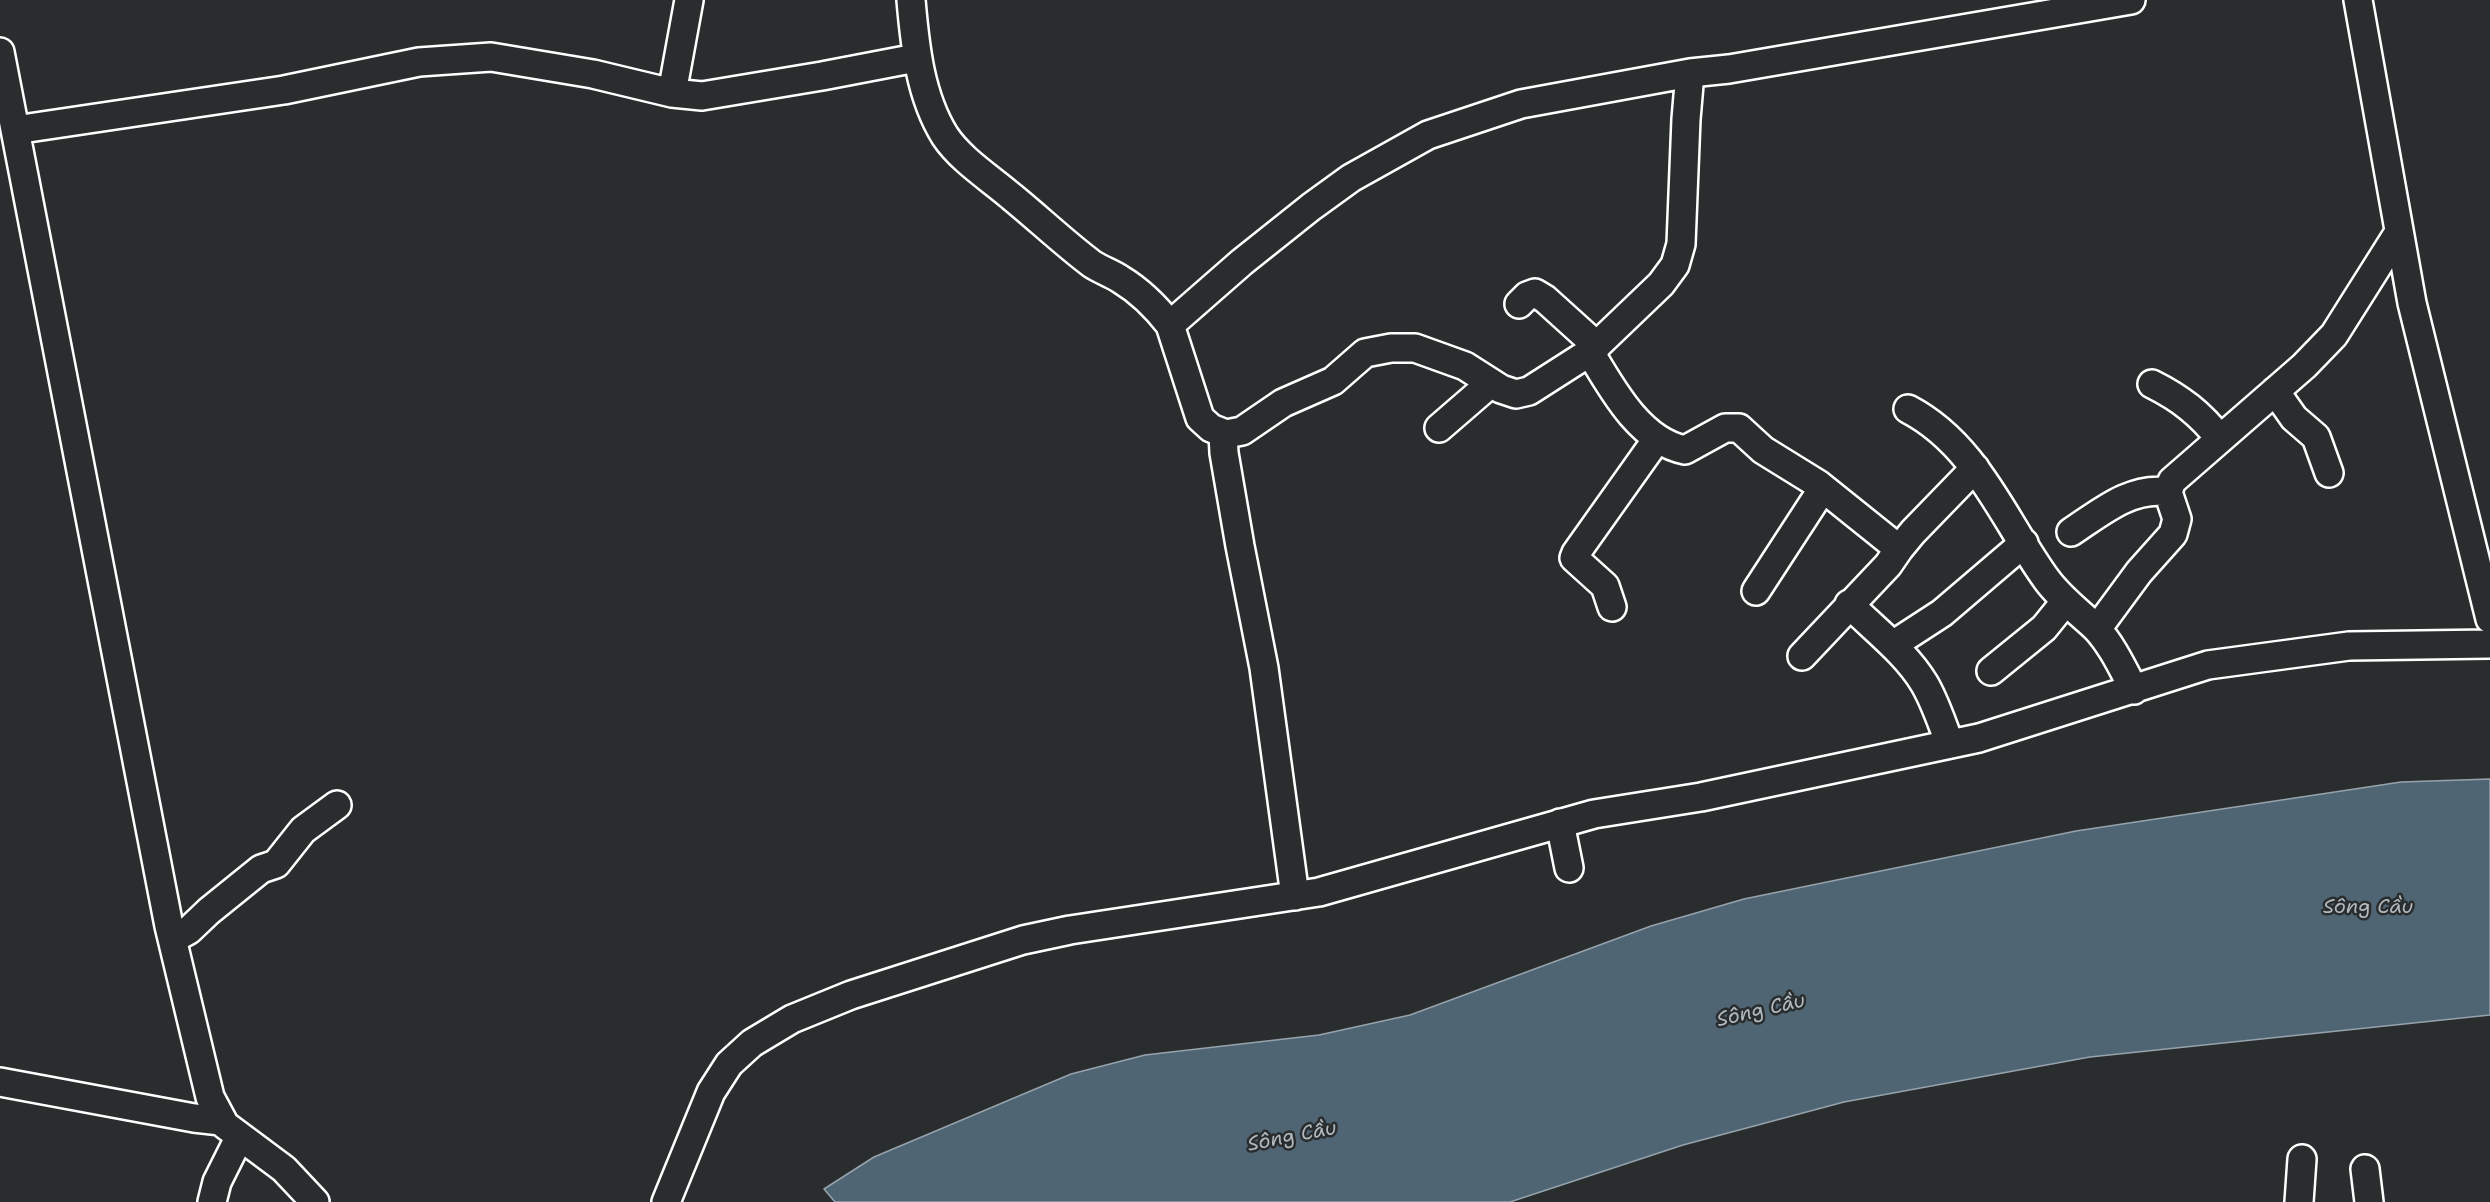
<!DOCTYPE html>
<html>
<head>
<meta charset="utf-8">
<style>
  body { margin:0 }
  canvas { display:block; background:#2a2d2e }
</style>
</head>
<body>
<canvas width="2490" height="1202"></canvas>
<script>
const context = document.querySelector('canvas').getContext('2d');
context.lineJoin = 'round';
function fill(path, color) {
  context.fillStyle = color;
  context.fill(path, 'evenodd');
}
function strokePath(path, color, width, dash) {
  context.strokeStyle = color;
  context.lineWidth = width;
  context.lineCap = dash ? 'butt' : 'round';
  context.setLineDash(dash || []);
  context.stroke(path);
}
function write(font, color, halo, rows, align = 'center') {
  context.font = font + ' "Shantell Sans",sans-serif';
  context.lineWidth = 5;
  context.setLineDash([]);
  context.textBaseline = 'middle';
  context.strokeStyle = halo;
  context.fillStyle = color;
  for (const [text, x, y, turn = 0] of rows) {
    context.save();
    context.translate(x, y);
    context.rotate((+turn || 0) * Math.PI / 180);
    context.textAlign = isNaN(turn) ? turn : align;
    if (halo) context.strokeText(text, 0, 0);
    context.fillText(text, 0, 0);
    context.restore();
  }
}
const water = new Path2D(`
  M 2490,779 L 2490,1015 L 2090,1057 L 1844,1102 L 1683,1145 L 1510,1202 L 835,1202 L 824,1189 L 874,1157 L 1071,1074 L 1145,1055 L 1319,1035 L 1410,1015 L 1651,926 L 1744,899 L 2076,831 L 2401,782 Z`);
fill(water, '#506574');
strokePath(water, '#96a3ac', 1.5);
const minor = new Path2D(`
  M 911,0 C 915,46 920,96 945,136 C 961,160 990,178 1012,197 C 1039,219 1064,243 1092,264 C 1101,270 1111,273 1120,279 C 1140,291 1156,307 1170,325 L 1200,418 L 1211,428 L 1226,434 L 1242,431 L 1283,403 L 1333,381 L 1365,353 L 1391,348 L 1415,348 L 1465,366 L 1501,389 L 1516,394 L 1529,391 L 1590,352
  M 2358,0 L 2412,303 L 2490,619
  M 0,52 L 169,926 L 210,1097 L 225,1125 L 284,1169 L 315,1202
  M 672,93 L 689,0
  M 15,130 L 284,90 L 419,62 L 491,57 L 593,74 L 672,93 L 702,96 L 822,76 L 916,58
  M 1519,304 L 1527,296 L 1535,293 L 1545,299 L 1597,346
  M 1170,325 L 1242,262 L 1311,207 L 1351,178 L 1428,135 L 1521,104 L 1690,73
  M 2152,384 C 2180,398 2201,414 2220,439
  M 2275,391 L 2294,418 L 2316,437 L 2329,473
  M 1908,409 C 1977,445 2004,521 2047,580 C 2061,599 2079,612 2096,628 C 2112,645 2123,669 2134,690
  M 1439,428 L 1491,383
  M 1223,433 L 1224,453 L 1240,546 L 1264,668 L 1295,896
  M 1975,468 L 1913,532 L 1899,549 L 1818,484 L 1763,450 L 1739,428 L 1725,428 L 1685,450 C 1640,441 1612,389 1590,352 L 1661,284 L 1675,265 L 1681,244 L 1686,119 L 1690,73 L 1729,69 L 2131,0
  M 2071,532 C 2100,513 2131,486 2168,492
  M 1756,591 L 1823,488
  M 1849,604 C 1874,629 1906,653 1924,683 C 1935,701 1942,724 1950,744
  M 1612,607 L 1605,586 L 1574,558 L 1576,553 L 1657,439
  M 2097,629 L 2139,572 L 2173,534 L 2177,519 L 2168,492 L 2172,481 L 2304,366 L 2334,335 L 2399,232
  M 1902,639 L 1942,613 L 2024,543
  M 1802,656 L 1888,565 L 1899,549
  M 1991,671 L 2044,628 L 2065,602
  M 1560,823 L 1569,868
  M 173,939 L 189,930 L 209,911 L 261,869 L 276,864 L 303,830 L 337,805
  M 0,1082 L 194,1118 L 221,1121
  M 2365,1169 L 2369,1202
  M 212,1202 L 217,1182 L 239,1138
  M 666,1202 L 711,1092 L 729,1064 L 752,1043 L 792,1019 L 851,995 L 1023,940 L 1070,930 L 1319,892 L 1594,814 L 1701,797 L 1979,738 L 2208,665 L 2349,646 L 2490,644
  M 2299,1202 L 2302,1159`);
strokePath(minor, '#fff', 32);
strokePath(minor, '#2a2d2e', 27);
write('italic 20px', '#b0bac0', '#2a2d2e', [
  ["Sông Cầu",2368,908],
  ["Sông Cầu",1761,1011,-13],
  ["Sông Cầu",1292,1137,-11]
]);
</script>
</body>
</html>
